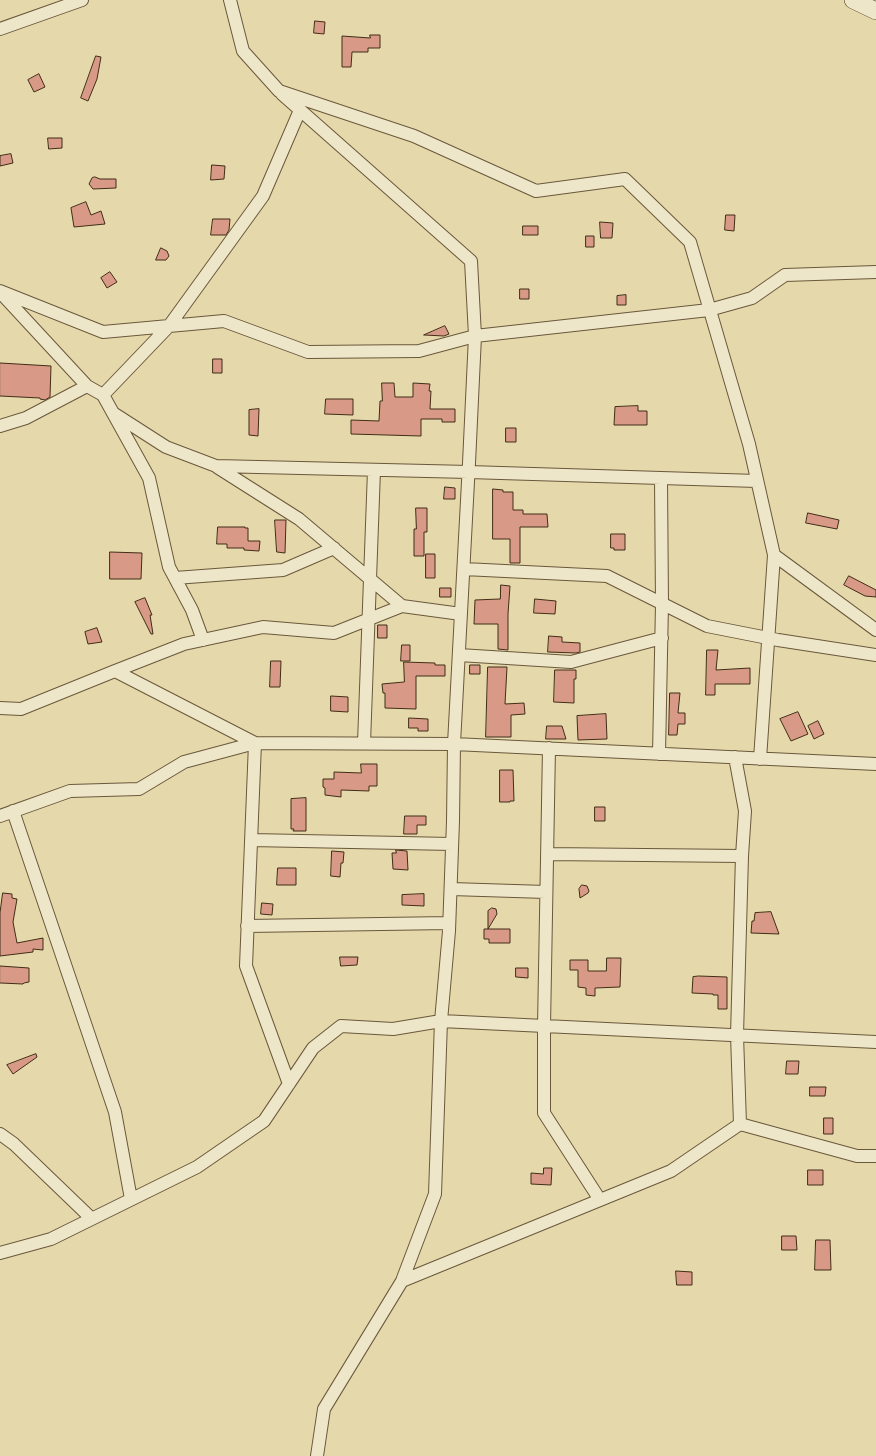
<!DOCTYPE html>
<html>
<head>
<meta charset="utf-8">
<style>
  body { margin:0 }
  canvas { display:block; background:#e5d8ab }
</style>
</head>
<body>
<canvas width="876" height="1456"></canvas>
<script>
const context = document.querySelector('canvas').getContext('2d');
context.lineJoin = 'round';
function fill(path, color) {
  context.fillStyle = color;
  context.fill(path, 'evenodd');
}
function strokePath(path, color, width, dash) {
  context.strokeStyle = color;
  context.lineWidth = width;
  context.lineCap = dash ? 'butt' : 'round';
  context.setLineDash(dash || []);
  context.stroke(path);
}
const building = new Path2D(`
  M 315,21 L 325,22 L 324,34 L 314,33 Z
  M 370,35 L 380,35 L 380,48 L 368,48 L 368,52 L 352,52 L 351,67 L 342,67 L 342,36 L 370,38 Z
  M 96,56 L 101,57 L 97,79 L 88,101 L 81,98 Z
  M 39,74 L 45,87 L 34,92 L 28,80 Z
  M 48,138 L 62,138 L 62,148 L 49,149 Z
  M 11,154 L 13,163 L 0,166 L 0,156 Z
  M 212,165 L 225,166 L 224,179 L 211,180 Z
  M 95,177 L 100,179 L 116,179 L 116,188 L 93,189 L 89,184 L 92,178 Z
  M 86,202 L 91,215 L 101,211 L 105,224 L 74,227 L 71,208 Z
  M 726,215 L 735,215 L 734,231 L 725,230 Z
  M 213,219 L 230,219 L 229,230 L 226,235 L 211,235 Z
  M 600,222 L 613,223 L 612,238 L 601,238 Z
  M 523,226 L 538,226 L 538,235 L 523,235 Z
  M 586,236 L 594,236 L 594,247 L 586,247 Z
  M 161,248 L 167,251 L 169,256 L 166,260 L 156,260 Z
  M 110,272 L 117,282 L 107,288 L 101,278 Z
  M 520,289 L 529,289 L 529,299 L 520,299 Z
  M 626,295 L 626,305 L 617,305 L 617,296 Z
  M 445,326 L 449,334 L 444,336 L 424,335 Z
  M 213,359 L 222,359 L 222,373 L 213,373 Z
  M 0,363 L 51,366 L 50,397 L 45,400 L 40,399 L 40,398 L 0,396 Z
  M 382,383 L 394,383 L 395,397 L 413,397 L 413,383 L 430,384 L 429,391 L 431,391 L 430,409 L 455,409 L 455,422 L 442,422 L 442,419 L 421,419 L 421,436 L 351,434 L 351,420 L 379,421 L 380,401 L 382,401 Z
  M 326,399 L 353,399 L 353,415 L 325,414 Z
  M 638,406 L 638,411 L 647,411 L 647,425 L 614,425 L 615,407 Z
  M 259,409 L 258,436 L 249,435 L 249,410 Z
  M 506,428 L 516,428 L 516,442 L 506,442 Z
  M 445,487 L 455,488 L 455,499 L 444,499 Z
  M 493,489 L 503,490 L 503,492 L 513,492 L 513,510 L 523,510 L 523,514 L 547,514 L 548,527 L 520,527 L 520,563 L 510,563 L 510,539 L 493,539 Z
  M 416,508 L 427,508 L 427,532 L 424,532 L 424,556 L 414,556 L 414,529 L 416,529 Z
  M 808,513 L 839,520 L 837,529 L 806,523 Z
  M 275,520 L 286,520 L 285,553 L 277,552 Z
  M 218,527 L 245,527 L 245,528 L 248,528 L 248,541 L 260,541 L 259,551 L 244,550 L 244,548 L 227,548 L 227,544 L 217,544 Z
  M 611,534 L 625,534 L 625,550 L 614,550 L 614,548 L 611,548 Z
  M 110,552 L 142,553 L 141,579 L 110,579 Z
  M 426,554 L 435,554 L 435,578 L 426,578 Z
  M 849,576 L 876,590 L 876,597 L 865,596 L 844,585 Z
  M 501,585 L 510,586 L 508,614 L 508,650 L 498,649 L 498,624 L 474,624 L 475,600 L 500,599 Z
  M 440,588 L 451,588 L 451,597 L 440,597 Z
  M 145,598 L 152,615 L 150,615 L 153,634 L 151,634 L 135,602 Z
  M 535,599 L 556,601 L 555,614 L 534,613 Z
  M 378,625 L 387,625 L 387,638 L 378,638 Z
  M 97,628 L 102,642 L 88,644 L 85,632 Z
  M 549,636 L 562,637 L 562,642 L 580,643 L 580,652 L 576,653 L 548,652 Z
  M 402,645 L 410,645 L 410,661 L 401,661 Z
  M 707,650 L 718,650 L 716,670 L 750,668 L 750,684 L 715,684 L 715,695 L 706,695 Z
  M 271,661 L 281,661 L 280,687 L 270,687 Z
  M 404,662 L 435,663 L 435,665 L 445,665 L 445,676 L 416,676 L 416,709 L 385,708 L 385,693 L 383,693 L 382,684 L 404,682 Z
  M 470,665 L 480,665 L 480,674 L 470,674 Z
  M 488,667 L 507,667 L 505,704 L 524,703 L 525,714 L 511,715 L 511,737 L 486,737 Z
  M 555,670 L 576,670 L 576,679 L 574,679 L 574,703 L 554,702 Z
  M 670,693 L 680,693 L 678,713 L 685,713 L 685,724 L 678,724 L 677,735 L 669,735 Z
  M 331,696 L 348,697 L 348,712 L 331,711 Z
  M 798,712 L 808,734 L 791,741 L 780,719 Z
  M 606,714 L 607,739 L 578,740 L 577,716 Z
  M 409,718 L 428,719 L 428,731 L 418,731 L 418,728 L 409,728 Z
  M 818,721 L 824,734 L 814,739 L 808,726 Z
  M 547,726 L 562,726 L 566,739 L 546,739 Z
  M 361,764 L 377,764 L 377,786 L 369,786 L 369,791 L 341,790 L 341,797 L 325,795 L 325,788 L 323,787 L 323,779 L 334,779 L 334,772 L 361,773 Z
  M 500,770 L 513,770 L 514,801 L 510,801 L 510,802 L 500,802 Z
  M 306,798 L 306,831 L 293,831 L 294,829 L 291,829 L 291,799 Z
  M 595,807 L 605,807 L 605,821 L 595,821 Z
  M 405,816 L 426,816 L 426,825 L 417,825 L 417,834 L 404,834 Z
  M 396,850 L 407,851 L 408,870 L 393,869 L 392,853 L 396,853 Z
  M 332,851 L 344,852 L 343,863 L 341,863 L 340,877 L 331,876 Z
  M 278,868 L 296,868 L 296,885 L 277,885 Z
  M 582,885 L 587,886 L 589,891 L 588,893 L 580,898 L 579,889 Z
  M 3,893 L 12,894 L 12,898 L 17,899 L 13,922 L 17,943 L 43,938 L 43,950 L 33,949 L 33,952 L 0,956 L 0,913 Z
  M 424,894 L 424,906 L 402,905 L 402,895 Z
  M 262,903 L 273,904 L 272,915 L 261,914 Z
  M 492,908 L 496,909 L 497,914 L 488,929 L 510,929 L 510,943 L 489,943 L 489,939 L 484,939 L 484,929 L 488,929 L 488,911 Z
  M 771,912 L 779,934 L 751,933 L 752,921 L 754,921 L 755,913 Z
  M 340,957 L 358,957 L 357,965 L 341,966 Z
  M 607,958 L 621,958 L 620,987 L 595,988 L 595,996 L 586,995 L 586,988 L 578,987 L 578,970 L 570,970 L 570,960 L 588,960 L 588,971 L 606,971 Z
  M 0,966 L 29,968 L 29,982 L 24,983 L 23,984 L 0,983 Z
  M 516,968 L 528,968 L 528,978 L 516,977 Z
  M 699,976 L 727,977 L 727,1009 L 718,1009 L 718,995 L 713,995 L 713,994 L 692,993 L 693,977 Z
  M 36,1054 L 37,1057 L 13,1074 L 7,1065 Z
  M 787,1061 L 799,1061 L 798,1074 L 786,1074 Z
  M 810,1087 L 826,1087 L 825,1096 L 810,1096 Z
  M 824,1118 L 833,1118 L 833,1134 L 824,1134 Z
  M 544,1168 L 552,1168 L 551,1185 L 531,1184 L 531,1173 L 543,1174 Z
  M 808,1170 L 823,1170 L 823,1185 L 808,1185 Z
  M 782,1236 L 796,1236 L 797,1250 L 782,1250 Z
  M 816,1240 L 830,1240 L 831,1270 L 815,1270 Z
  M 676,1271 L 692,1272 L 692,1285 L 677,1285 Z`);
fill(building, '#d89a86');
strokePath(building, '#412d16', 1);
const minor = new Path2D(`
  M 230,0 L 243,51 L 279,91 L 414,136 L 536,191 L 625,179 L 690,242 L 749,444 L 774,555 L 876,630
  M 0,29 L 82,0
  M 282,94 L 471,261 L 475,336 L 709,310 L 752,298 L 785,275 L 876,272
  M 0,291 L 103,332 L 224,321 L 308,352 L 419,351 L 475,336 L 469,463 L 454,744 L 453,821 L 449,931 L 441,1021 L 393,1029 L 341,1026 L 313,1048 L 264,1121 L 197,1167 L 51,1239 L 0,1253
  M 1,293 L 87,386
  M 103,395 L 169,326 L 263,196 L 300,110
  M 113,413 L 166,447 L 216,466 L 469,472 L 757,481
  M 0,426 L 26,418 L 87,386 L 103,395 L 149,478 L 169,567 L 192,610 L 203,640
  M 217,467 L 299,519 L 402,606 L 461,614
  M 464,569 L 607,576 L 707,626 L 778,640 L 876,655
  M 175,578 L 283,570 L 334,548
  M 459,655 L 571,662 L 662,638
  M 115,671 L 184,644 L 263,627 L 334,633 L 402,606
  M 0,708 L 21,709 L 115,671 L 255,743 L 246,966 L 289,1084
  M 364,743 L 374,470
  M 549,748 L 544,1026 L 544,1113 L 600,1200
  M 659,754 L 662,604 L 661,478
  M 760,759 L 774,555
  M 13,811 L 115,1112 L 131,1199
  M 0,816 L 70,791 L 139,789 L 184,762 L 255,743 L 454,744 L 876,764
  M 251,840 L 452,844
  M 547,854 L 742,856
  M 451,889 L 546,892
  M 247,926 L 449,923
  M 740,1124 L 857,1156 L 876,1156
  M 0,1134 L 14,1144 L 92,1219
  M 402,1281 L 671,1171 L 740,1124 L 737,1035 L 742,856 L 745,811 L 735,757
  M 317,1456 L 324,1409 L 402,1281 L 435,1194 L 441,1021 L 876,1042`);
const secondary = new Path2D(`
  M 853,0 L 876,11`);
strokePath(minor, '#6a583b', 14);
strokePath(secondary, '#412d16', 18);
strokePath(minor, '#eee6c8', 12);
strokePath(secondary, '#eee6c8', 17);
</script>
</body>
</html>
